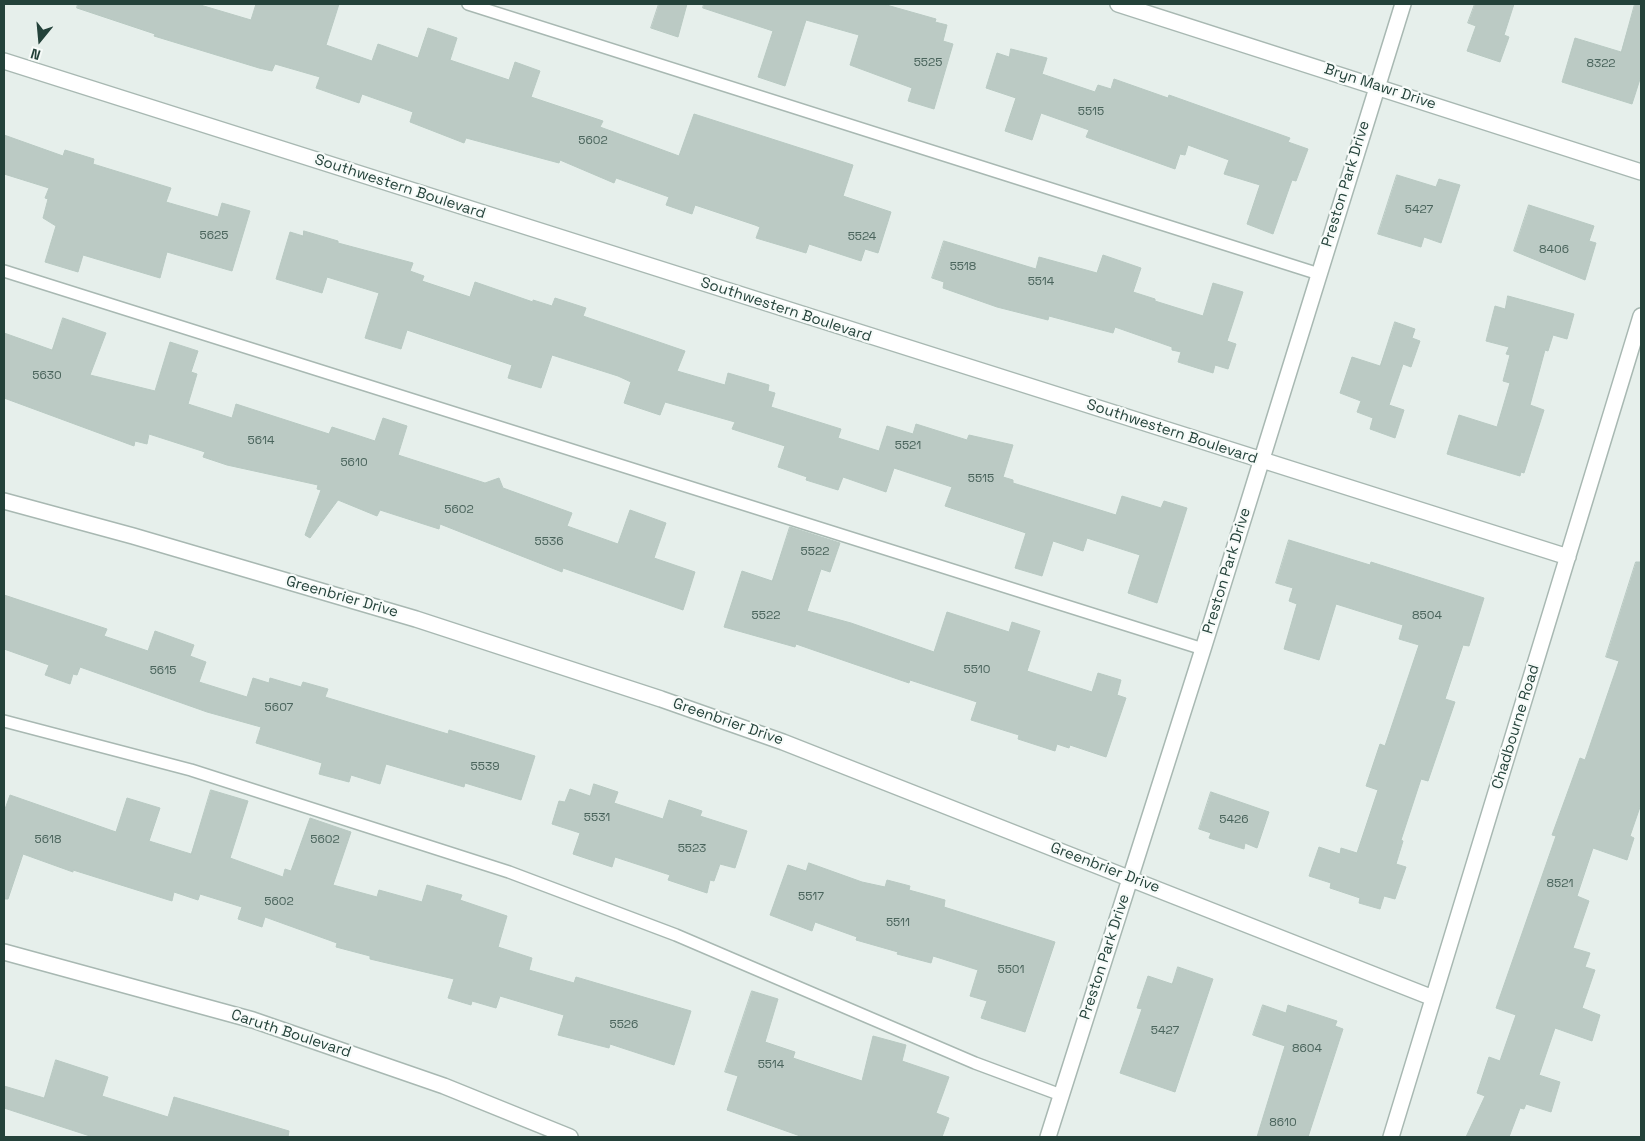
<!DOCTYPE html>
<html>
<head>
<meta charset="utf-8">
<style>
  body { margin:0 }
  #map { position:relative; width:1645px; height:1141px; overflow:hidden; background:#e6efeb; font-family:"Space Grotesk",sans-serif }
  canvas { display:block }
  .frame { position:absolute; inset:0; border:5px solid #24423a; pointer-events:none }
  .north { position:absolute; left:15px; top:15px; width:50px; height:50px; -webkit-text-stroke:4px #f7fbf9; paint-order:stroke; rotate:197deg; font-size:14px; font-weight:700; line-height:20px; text-align:center; color:#24423a }
  .north::after { content:''; display:block; margin:auto; width:18px; height:22px; background:#24423a; clip-path:polygon(50% 0,100% 100%,50% 72%,0 100%) }
</style>
</head>
<body>
<div id="map">
<canvas width="1645" height="1141"></canvas>
<div class="frame"></div>
<div class="north">N</div>
</div>
<script>
const context = document.querySelector('canvas').getContext('2d');
context.lineJoin = 'round';
function fill(path, color) {
  context.fillStyle = color;
  context.fill(path, 'evenodd');
}
function strokePath(path, color, width, dash) {
  context.strokeStyle = color;
  context.lineWidth = width;
  context.lineCap = dash ? 'butt' : 'round';
  context.setLineDash(dash || []);
  context.stroke(path);
}
function write(font, color, halo, rows, align = 'center') {
  context.font = font + ' "Space Grotesk",sans-serif';
  context.lineWidth = 4.5;
  context.setLineDash([]);
  context.textBaseline = 'middle';
  context.strokeStyle = halo;
  context.fillStyle = color;
  for (const [text, x, y, turn = 0] of rows) {
    context.save();
    context.translate(x, y);
    context.rotate((+turn || 0) * Math.PI / 180);
    context.textAlign = isNaN(turn) ? turn : align;
    if (halo) context.strokeText(text, 0, 0);
    context.fillText(text, 0, 0);
    context.restore();
  }
}
const building = new Path2D(`
  M 78,4 L 197,4 L 251,20 L 256,4 L 339,4 L 326,45 L 372,61 L 378,44 L 418,58 L 428,28 L 457,38 L 450,60 L 509,80 L 515,62 L 540,71 L 531,97 L 603,121 L 600,127 L 679,156 L 694,114 L 853,165 L 843,196 L 891,212 L 878,253 L 865,249 L 861,261 L 809,244 L 806,253 L 756,238 L 760,227 L 755,225 L 695,205 L 692,214 L 666,205 L 669,197 L 616,178 L 614,183 L 560,160 L 559,163 L 466,138 L 464,143 L 410,122 L 413,112 L 362,94 L 359,103 L 316,88 L 320,77 L 275,64 L 272,71 L 259,68 L 154,36 L 155,34 L 77,8 Z
  M 659,4 L 687,4 L 678,37 L 651,28 Z
  M 704,4 L 883,4 L 936,19 L 935,22 L 947,25 L 943,41 L 953,44 L 934,109 L 908,101 L 912,88 L 850,65 L 859,35 L 806,20 L 785,86 L 758,77 L 773,31 L 703,8 Z
  M 1475,4 L 1514,4 L 1504,35 L 1509,37 L 1500,62 L 1467,51 L 1476,26 L 1468,23 Z
  M 1635,4 L 1641,4 L 1641,76 L 1632,104 L 1562,82 L 1575,38 L 1621,52 Z
  M 1011,49 L 1047,58 L 1042,74 L 1095,92 L 1098,85 L 1111,89 L 1114,79 L 1168,98 L 1169,95 L 1290,138 L 1288,142 L 1308,149 L 1296,181 L 1292,180 L 1273,234 L 1247,224 L 1260,185 L 1224,174 L 1229,160 L 1188,145 L 1185,155 L 1180,154 L 1175,169 L 1086,137 L 1089,130 L 1041,113 L 1032,140 L 1005,131 L 1016,98 L 986,88 L 997,53 L 1009,57 Z
  M 4,135 L 63,156 L 65,150 L 94,159 L 93,164 L 171,188 L 166,202 L 218,217 L 222,203 L 250,211 L 232,271 L 167,252 L 160,278 L 83,255 L 78,272 L 45,262 L 56,226 L 43,218 L 48,199 L 45,198 L 49,188 L 4,174 Z
  M 1397,175 L 1436,187 L 1439,179 L 1460,185 L 1441,243 L 1424,237 L 1421,247 L 1378,234 Z
  M 1529,205 L 1594,226 L 1589,241 L 1596,243 L 1585,280 L 1514,251 Z
  M 304,231 L 338,241 L 338,243 L 413,263 L 410,271 L 424,276 L 422,281 L 470,297 L 475,282 L 533,302 L 533,300 L 552,306 L 555,298 L 586,308 L 583,316 L 685,351 L 677,371 L 725,385 L 728,373 L 769,385 L 768,391 L 775,393 L 771,407 L 841,429 L 838,438 L 879,451 L 887,426 L 913,434 L 916,424 L 967,440 L 969,435 L 1013,445 L 1003,477 L 1013,480 L 1013,483 L 1116,515 L 1122,496 L 1161,508 L 1164,501 L 1187,508 L 1157,603 L 1128,593 L 1140,555 L 1087,538 L 1083,551 L 1053,541 L 1042,576 L 1015,568 L 1026,533 L 945,506 L 952,487 L 894,468 L 886,492 L 843,477 L 838,490 L 806,480 L 807,477 L 778,467 L 785,446 L 732,429 L 735,422 L 665,402 L 660,415 L 624,403 L 631,382 L 618,376 L 552,355 L 541,388 L 508,378 L 512,365 L 407,330 L 401,349 L 365,338 L 379,293 L 327,277 L 322,293 L 276,279 L 290,232 L 303,236 Z
  M 944,241 L 1036,269 L 1039,257 L 1097,273 L 1103,255 L 1141,268 L 1133,292 L 1155,299 L 1155,301 L 1203,316 L 1213,283 L 1243,292 L 1227,341 L 1236,344 L 1228,369 L 1215,365 L 1213,373 L 1178,362 L 1181,352 L 1172,350 L 1172,347 L 1115,327 L 1113,333 L 1049,316 L 1048,320 L 997,307 L 943,288 L 944,282 L 932,278 Z
  M 1508,296 L 1574,314 L 1567,339 L 1553,335 L 1548,351 L 1545,350 L 1530,405 L 1544,410 L 1524,473 L 1521,472 L 1520,476 L 1447,454 L 1459,415 L 1497,427 L 1510,383 L 1503,381 L 1510,355 L 1506,354 L 1509,347 L 1486,341 L 1495,306 L 1505,309 Z
  M 63,318 L 106,333 L 90,375 L 155,391 L 170,342 L 198,351 L 191,372 L 197,374 L 188,404 L 232,418 L 236,404 L 329,434 L 332,427 L 375,441 L 383,418 L 407,426 L 398,455 L 485,483 L 499,478 L 503,488 L 572,513 L 567,526 L 618,544 L 630,510 L 666,523 L 654,558 L 695,572 L 683,610 L 563,568 L 562,572 L 440,524 L 439,529 L 380,510 L 377,516 L 338,500 L 310,538 L 305,535 L 321,490 L 317,489 L 318,485 L 227,465 L 203,457 L 205,452 L 149,434 L 147,444 L 135,441 L 134,446 L 4,398 L 4,333 L 52,350 Z
  M 1395,322 L 1415,329 L 1412,338 L 1420,341 L 1411,367 L 1403,364 L 1389,405 L 1404,410 L 1395,438 L 1370,429 L 1373,418 L 1357,412 L 1361,401 L 1340,393 L 1352,357 L 1380,366 Z
  M 790,527 L 840,543 L 830,572 L 821,569 L 807,611 L 851,623 L 934,652 L 947,612 L 1009,632 L 1012,622 L 1040,631 L 1027,671 L 1092,692 L 1098,673 L 1121,680 L 1117,695 L 1126,698 L 1106,757 L 1070,745 L 1069,748 L 1057,744 L 1055,751 L 1018,739 L 1019,735 L 971,720 L 977,702 L 910,680 L 909,683 L 796,644 L 795,647 L 724,627 L 742,571 L 772,581 Z
  M 1289,540 L 1370,565 L 1371,562 L 1484,598 L 1469,646 L 1463,645 L 1445,699 L 1455,702 L 1428,781 L 1421,779 L 1401,840 L 1403,841 L 1396,864 L 1406,867 L 1395,899 L 1384,896 L 1380,909 L 1359,903 L 1360,898 L 1330,888 L 1331,883 L 1309,876 L 1319,847 L 1340,854 L 1341,848 L 1357,853 L 1378,790 L 1366,786 L 1380,744 L 1385,746 L 1419,645 L 1399,639 L 1403,625 L 1336,604 L 1319,660 L 1284,649 L 1297,604 L 1289,601 L 1293,588 L 1276,583 Z
  M 1636,562 L 1641,562 L 1641,804 L 1630,836 L 1634,838 L 1627,860 L 1593,848 L 1577,896 L 1589,901 L 1573,948 L 1590,953 L 1585,967 L 1595,970 L 1582,1008 L 1600,1015 L 1592,1041 L 1555,1028 L 1539,1075 L 1560,1082 L 1551,1112 L 1526,1104 L 1524,1109 L 1520,1108 L 1509,1137 L 1466,1137 L 1485,1096 L 1477,1093 L 1489,1057 L 1500,1061 L 1516,1015 L 1496,1008 L 1556,836 L 1552,835 L 1571,783 L 1580,758 L 1585,760 L 1619,661 L 1606,657 Z
  M 4,595 L 107,629 L 104,636 L 148,651 L 155,631 L 194,645 L 190,656 L 206,662 L 199,682 L 247,697 L 253,678 L 269,683 L 270,678 L 301,687 L 303,682 L 328,689 L 325,697 L 448,734 L 449,730 L 535,756 L 521,800 L 465,783 L 464,787 L 386,764 L 380,784 L 351,775 L 349,782 L 319,774 L 322,763 L 256,743 L 261,727 L 207,712 L 80,667 L 77,675 L 73,674 L 70,684 L 45,675 L 49,665 L 4,649 Z
  M 594,784 L 618,792 L 614,803 L 663,819 L 669,800 L 702,811 L 700,816 L 747,831 L 735,868 L 720,864 L 714,881 L 710,880 L 707,893 L 668,880 L 670,875 L 615,857 L 612,867 L 573,854 L 580,833 L 552,824 L 559,801 L 565,802 L 570,789 L 590,796 Z
  M 211,790 L 248,801 L 230,858 L 283,877 L 285,869 L 291,871 L 310,818 L 351,832 L 333,885 L 377,897 L 379,890 L 422,902 L 427,885 L 462,895 L 460,900 L 507,916 L 498,947 L 532,958 L 529,970 L 574,983 L 576,977 L 691,1011 L 674,1065 L 610,1044 L 609,1048 L 558,1035 L 564,1015 L 500,996 L 496,1008 L 472,1001 L 471,1005 L 448,998 L 454,979 L 370,959 L 370,956 L 336,947 L 337,943 L 265,917 L 262,927 L 238,919 L 242,907 L 200,894 L 198,900 L 174,892 L 172,901 L 73,870 L 73,872 L 23,854 L 8,899 L 4,899 L 4,812 L 10,795 L 116,832 L 127,798 L 160,808 L 149,841 L 191,854 Z
  M 1211,792 L 1269,812 L 1257,848 L 1245,843 L 1244,849 L 1209,838 L 1211,833 L 1199,829 Z
  M 809,863 L 862,882 L 885,887 L 887,880 L 910,886 L 909,890 L 945,900 L 944,907 L 1055,942 L 1025,1032 L 981,1018 L 987,1001 L 970,996 L 978,970 L 933,956 L 931,963 L 897,954 L 898,952 L 856,940 L 857,937 L 815,922 L 812,931 L 770,915 L 788,865 L 806,871 Z
  M 1178,967 L 1213,979 L 1175,1092 L 1120,1073 L 1142,1009 L 1137,1008 L 1148,976 L 1172,984 Z
  M 752,991 L 778,999 L 765,1042 L 795,1052 L 793,1058 L 862,1081 L 873,1036 L 906,1045 L 902,1061 L 949,1077 L 936,1113 L 949,1118 L 942,1137 L 803,1137 L 727,1110 L 738,1076 L 725,1072 Z
  M 1263,1005 L 1286,1013 L 1288,1005 L 1337,1021 L 1335,1026 L 1343,1029 L 1308,1137 L 1257,1137 L 1285,1046 L 1253,1035 Z
  M 56,1060 L 108,1077 L 102,1096 L 168,1117 L 174,1097 L 289,1131 L 288,1137 L 93,1137 L 4,1108 L 4,1086 L 44,1098 Z`);
fill(building, '#bbcac4');
strokePath(building, '#b8c9c2', 1);
const service = new Path2D(`
  M 468,4 L 1319,274
  M 4,271 L 1203,649
  M 4,721 L 191,770 L 509,872 L 676,935 L 975,1063 L 1061,1095`);
const minor = new Path2D(`
  M 1118,4 L 1641,172
  M 4,61 L 1568,557
  M 4,501 L 133,536 L 416,619 L 661,699 L 783,742 L 1433,998
  M 4,952 L 253,1020 L 444,1086 L 570,1137
  M 1048,1137 L 1203,649 L 1403,4
  M 1391,1137 L 1641,316`);
strokePath(service, '#a8b8b2', 14);
strokePath(minor, '#a8b8b2', 18);
strokePath(service, '#fff', 11);
strokePath(minor, '#fff', 15);
write('12px', '#4a645c', null, [
  ["5525",928,63],
  ["8322",1601,64],
  ["5515",1091,112],
  ["5602",593,141],
  ["5427",1419,210],
  ["5625",214,236],
  ["5524",862,237],
  ["8406",1554,250],
  ["5518",963,267],
  ["5514",1041,282],
  ["5630",47,376],
  ["5614",261,441],
  ["5521",908,446],
  ["5610",354,463],
  ["5515",981,479],
  ["5602",459,510],
  ["5536",549,542],
  ["5522",815,552],
  ["5522",766,616],
  ["8504",1427,616],
  ["5510",977,670],
  ["5615",163,671],
  ["5607",279,708],
  ["5539",485,767],
  ["5531",597,818],
  ["5426",1234,820],
  ["5618",48,840],
  ["5602",325,840],
  ["5523",692,849],
  ["8521",1560,884],
  ["5517",811,897],
  ["5602",279,902],
  ["5511",898,923],
  ["5501",1011,970],
  ["5526",624,1025],
  ["5427",1165,1031],
  ["8604",1307,1049],
  ["5514",771,1065],
  ["8610",1283,1123]
]);
write('15px', '#24423a', '#f7fbf9', [
  ["Bryn Mawr Drive",1380,87,18],
  ["Preston Park Drive",1346,184,-73],
  ["Southwestern Boulevard",400,187,18],
  ["Southwestern Boulevard",786,310,18],
  ["Southwestern Boulevard",1172,432,18],
  ["Preston Park Drive",1227,571,-73],
  ["Greenbrier Drive",342,597,16],
  ["Greenbrier Drive",728,722,19],
  ["Chadbourne Road",1516,727,-73],
  ["Greenbrier Drive",1105,868,21],
  ["Preston Park Drive",1105,957,-72],
  ["Caruth Boulevard",291,1034,18]
]);
</script>
</body>
</html>
